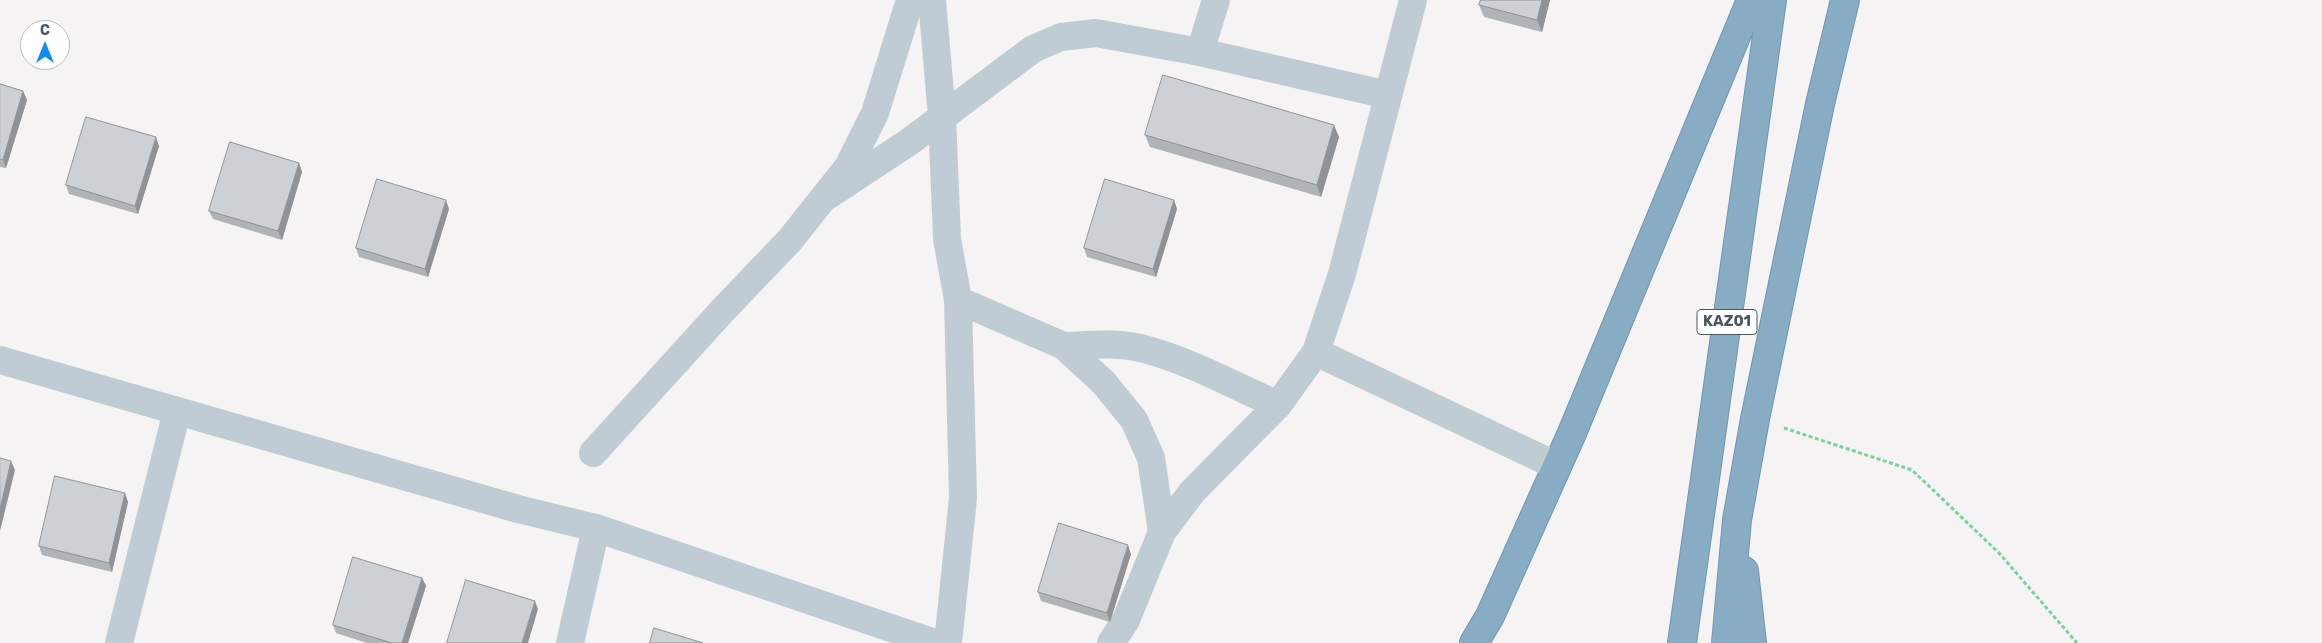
<!DOCTYPE html>
<html>
<head>
<meta charset="utf-8">
<style>
  body { margin:0 }
  #map { position:relative; width:2322px; height:643px; overflow:hidden; background:#f5f3f3; font-family:Rubik,sans-serif }
  canvas { display:block }
  .north { position:absolute; left:20px; top:20px; width:50px; height:50px; box-sizing:border-box; background:#fff; border:1px solid #b6bdc0; border-radius:50%; rotate:0deg; font-size:14px; font-weight:700; line-height:20px; text-align:center; color:#495962 }
  .north::after { content:''; display:block; margin:auto; width:18px; height:22px; background:#0d8cf5; clip-path:polygon(50% 0,100% 100%,50% 72%,0 100%) }
</style>
</head>
<body>
<div id="map">
<canvas width="2322" height="643"></canvas>
<div class="north">С</div>
</div>
<script>
const context = document.querySelector('canvas').getContext('2d');
context.lineJoin = 'round';
function strokePath(path, color, width, dash) {
  context.strokeStyle = color;
  context.lineWidth = width;
  context.lineCap = dash ? 'butt' : 'round';
  context.setLineDash(dash || []);
  context.stroke(path);
}
function fill(path, color) {
  context.fillStyle = color;
  context.fill(path, 'evenodd');
}
function write(font, color, halo, rows, align = 'center') {
  context.font = font + ' Rubik,sans-serif';
  context.lineWidth = 5;
  context.setLineDash([]);
  context.textBaseline = 'middle';
  context.strokeStyle = halo;
  context.fillStyle = color;
  for (const [text, x, y, turn = 0] of rows) {
    context.save();
    context.translate(x, y);
    context.rotate((+turn || 0) * Math.PI / 180);
    context.textAlign = isNaN(turn) ? turn : align;
    if (halo) context.strokeText(text, 0, 0);
    context.fillText(text, 0, 0);
    context.restore();
  }
}
const highway = new Path2D(`
  M 1744,571 L 1752,643
  M 1474,643 L 1490,616 L 1572,433 L 1751,0
  M 1682,643 L 1772,0
  M 1726,643 L 1737,520 L 1755,419 L 1820,104 L 1845,0`);
strokePath(highway, '#7297b0', 30);
strokePath(new Path2D(`
  M 1784,428 L 1912,470 L 1999,553 L 2077,643`), '#75d59b', 3, [4, 2.5]);
strokePath(new Path2D(`
  M 932,0 L 942,117 L 947,239 L 958,300 L 963,498 L 948,643
  M 1200,52 L 1216,0
  M 827,196 L 909,142 L 1033,49 L 1061,37 L 1096,33 L 1200,52 L 1388,95
  M 958,300 L 1064,346 L 1104,383 L 1134,420 L 1151,458 L 1162,532
  M 1064,346 C 1091,345 1118,342 1144,349 C 1190,361 1235,386 1278,405
  M 1316,352 L 1557,466
  M 0,360 L 518,509 L 596,528 L 935,643
  M 593,453 L 723,310 L 790,240 L 848,167 L 875,113 L 910,0
  M 119,643 L 177,411
  M 570,643 L 596,528
  M 1111,643 L 1126,620 L 1162,532 L 1192,492 L 1278,405 L 1316,352 L 1342,274 L 1413,0`), '#c0ccd3', 28);
strokePath(highway, '#88acc4', 28);
fill(new Path2D(`
  M 1550,0 L 1542,32 L 1484,17 L 1479,5 Z
  M 0,84 L 23,91 L 27,100 L 6,168 L 0,167 Z
  M 1145,135 L 1339,137 L 1321,197 L 1150,147 Z
  M 159,146 L 138,214 L 69,194 L 66,185 Z
  M 299,163 L 302,172 L 282,240 L 213,219 L 209,211 Z
  M 1174,200 L 1177,209 L 1156,277 L 1087,257 L 1084,248 Z
  M 449,209 L 428,277 L 359,257 L 356,248 Z
  M 125,493 L 128,502 L 112,572 L 42,555 L 39,546 Z
  M 1131,554 L 1110,622 L 1041,601 L 1038,592 Z
  M 422,578 L 426,586 L 408,643 L 367,643 L 336,633 L 333,625 Z`), '#b0b4b7');
fill(new Path2D(`
  M 1542,0 L 1550,0 L 1542,32 L 1537,20 Z
  M 23,91 L 27,100 L 6,168 L 3,160 Z
  M 1334,125 L 1339,137 L 1321,197 L 1317,185 Z
  M 156,137 L 159,146 L 138,214 L 135,206 Z
  M 299,163 L 302,172 L 282,240 L 278,231 Z
  M 446,200 L 449,209 L 428,277 L 425,269 Z
  M 1174,200 L 1177,209 L 1156,277 L 1153,269 Z
  M 11,461 L 15,470 L 0,531 L 0,509 Z
  M 125,493 L 128,502 L 112,572 L 109,563 Z
  M 1128,545 L 1131,554 L 1110,622 L 1107,613 Z
  M 422,578 L 426,586 L 408,643 L 402,643 Z
  M 535,601 L 538,609 L 528,643 L 522,643 Z`), '#909295');
const building = new Path2D(`
  M 1481,0 L 1542,0 L 1537,20 L 1479,5 Z
  M 1163,75 L 1334,125 L 1317,185 L 1145,135 Z
  M 0,84 L 23,91 L 3,160 L 0,159 Z
  M 86,117 L 156,137 L 135,206 L 66,185 Z
  M 230,142 L 299,163 L 278,231 L 209,211 Z
  M 377,179 L 446,200 L 425,269 L 356,248 Z
  M 1105,179 L 1174,200 L 1153,269 L 1084,248 Z
  M 0,458 L 11,461 L 0,509 Z
  M 55,476 L 125,493 L 109,563 L 39,546 Z
  M 1059,523 L 1128,545 L 1107,613 L 1038,592 Z
  M 353,557 L 422,578 L 402,643 L 392,643 L 333,625 Z
  M 466,580 L 535,601 L 522,643 L 447,643 Z
  M 654,628 L 703,643 L 650,643 Z`);
fill(building, '#cdd1d5');
strokePath(building, '#909295', 1);
for (const [x, y, w] of [
  [1727,322,60]
]) {
  const box = new Path2D();
  box.roundRect(x - w / 2, y - 12.5, w, 25, 4);
  context.fillStyle = '#fff';
  context.fill(box);
  strokePath(box, '#495962', 1);
}
write('bold 15px', '#495962', null, [
  ["KАZ01",1727,322]
]);
</script>
</body>
</html>
